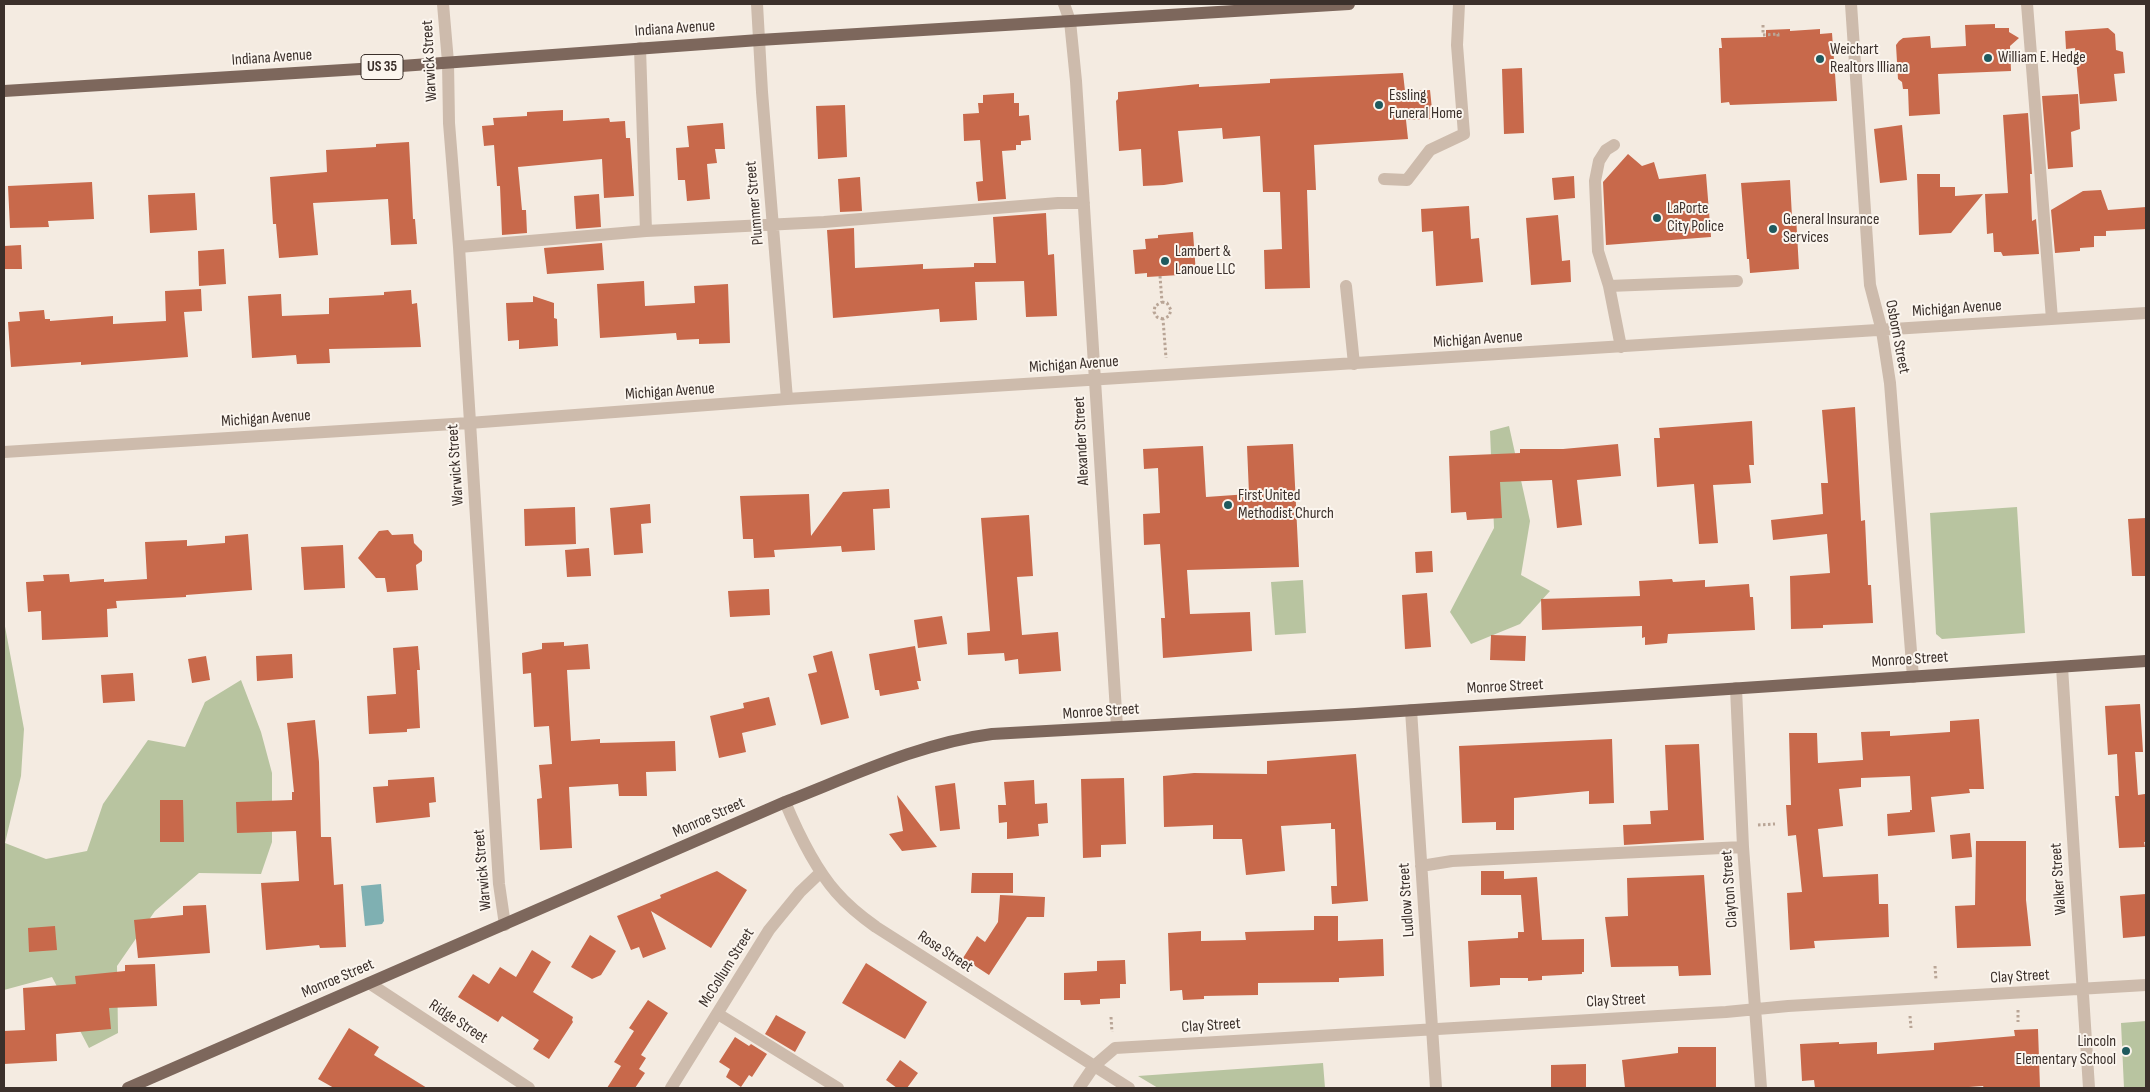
<!DOCTYPE html>
<html>
<head>
<meta charset="utf-8">
<style>
  body { margin:0 }
  #map { position:relative; width:2150px; height:1092px; overflow:hidden; background:#f4ebe1; font-family:"Sofia Sans Condensed",sans-serif }
  canvas { display:block }
  .frame { position:absolute; inset:0; border:5px solid #3b302b; pointer-events:none }
</style>
</head>
<body>
<div id="map">
<canvas width="2150" height="1092"></canvas>
<div class="frame"></div>
</div>
<script>
const context = document.querySelector('canvas').getContext('2d');
context.lineJoin = 'round';
function fill(path, color) {
  context.fillStyle = color;
  context.fill(path, 'evenodd');
}
function strokePath(path, color, width, dash) {
  context.strokeStyle = color;
  context.lineWidth = width;
  context.lineCap = dash ? 'butt' : 'round';
  context.setLineDash(dash || []);
  context.stroke(path);
}
function write(font, color, halo, rows, align = 'center') {
  context.font = font + ' "Sofia Sans Condensed",sans-serif';
  context.lineWidth = 4;
  context.setLineDash([]);
  context.textBaseline = 'middle';
  context.strokeStyle = halo;
  context.fillStyle = color;
  for (const [text, x, y, turn = 0] of rows) {
    context.save();
    context.translate(x, y);
    context.rotate((+turn || 0) * Math.PI / 180);
    context.textAlign = isNaN(turn) ? turn : align;
    if (halo) context.strokeText(text, 0, 0);
    context.fillText(text, 0, 0);
    context.restore();
  }
}
fill(new Path2D(`
  M 1509,426 L 1530,521 L 1521,575 L 1550,591 L 1520,624 L 1471,644 L 1450,612 L 1494,528 L 1490,431 Z
  M 2017,507 L 2025,633 L 1942,639 L 1936,634 L 1930,513 Z
  M 1303,580 L 1306,633 L 1275,635 L 1271,582 Z
  M 4,621 L 24,729 L 21,776 L 5,843 L 46,859 L 87,851 L 103,804 L 148,740 L 185,747 L 205,702 L 241,680 L 261,732 L 272,773 L 272,842 L 261,874 L 199,873 L 155,911 L 117,966 L 118,1033 L 89,1048 L 52,977 L 4,990 Z
  M 2146,1021 L 2146,1088 L 2124,1088 L 2121,1023 Z
  M 1323,1063 L 1325,1088 L 1158,1088 L 1138,1076 Z`), '#b8c4a0');
fill(new Path2D(`
  M 381,884 L 384,921 L 382,924 L 365,926 L 361,886 Z`), '#7fb0b2');
fill(new Path2D(`
  M 1995,24 L 1995,28 L 2009,28 L 2009,32 L 2019,38 L 2010,46 L 2011,71 L 1938,74 L 1940,114 L 1909,116 L 1908,89 L 1903,89 L 1902,82 L 1898,79 L 1896,45 L 1899,41 L 1903,38 L 1930,36 L 1931,48 L 1966,46 L 1965,25 Z
  M 2108,28 L 2115,34 L 2116,50 L 2123,52 L 2125,73 L 2114,74 L 2117,101 L 2080,104 L 2075,48 L 2066,49 L 2065,31 Z
  M 1790,29 L 1790,31 L 1820,29 L 1820,34 L 1832,33 L 1837,101 L 1730,105 L 1729,102 L 1721,103 L 1719,48 L 1722,48 L 1721,38 L 1766,37 L 1766,30 Z
  M 1522,68 L 1524,133 L 1504,134 L 1502,69 Z
  M 1403,73 L 1405,91 L 1430,90 L 1433,119 L 1406,120 L 1408,139 L 1314,145 L 1316,190 L 1307,190 L 1310,288 L 1265,289 L 1264,250 L 1282,249 L 1280,192 L 1263,192 L 1260,136 L 1223,139 L 1222,128 L 1178,131 L 1183,182 L 1164,185 L 1143,186 L 1141,149 L 1119,151 L 1116,101 L 1118,99 L 1118,92 L 1199,84 L 1199,87 L 1270,83 L 1270,79 Z
  M 1014,93 L 1014,103 L 1019,103 L 1019,116 L 1029,115 L 1031,140 L 1021,141 L 1021,145 L 1016,145 L 1016,150 L 1002,151 L 1006,199 L 978,201 L 976,182 L 983,181 L 980,140 L 964,141 L 963,114 L 979,113 L 978,103 L 983,103 L 983,95 Z
  M 2078,94 L 2080,129 L 2071,132 L 2073,167 L 2048,169 L 2042,96 Z
  M 845,105 L 847,157 L 818,159 L 816,106 Z
  M 563,110 L 563,121 L 609,118 L 610,122 L 625,121 L 626,138 L 630,138 L 634,196 L 604,198 L 602,159 L 518,167 L 522,210 L 526,210 L 527,233 L 502,235 L 500,186 L 497,186 L 494,145 L 484,146 L 482,126 L 494,125 L 493,118 L 527,116 L 527,112 Z
  M 2028,113 L 2032,174 L 2030,174 L 2032,221 L 2036,219 L 2039,254 L 2003,256 L 2001,252 L 1994,252 L 1993,233 L 1987,234 L 1985,194 L 2008,193 L 2003,115 Z
  M 723,123 L 725,149 L 715,149 L 717,163 L 707,164 L 710,199 L 687,201 L 685,180 L 678,180 L 676,148 L 689,147 L 687,126 Z
  M 1902,125 L 1907,180 L 1880,183 L 1874,129 Z
  M 409,142 L 413,219 L 415,219 L 417,244 L 391,245 L 388,199 L 313,203 L 318,255 L 279,258 L 276,224 L 273,224 L 270,177 L 327,172 L 326,150 L 376,147 L 376,144 Z
  M 1628,154 L 1642,166 L 1654,162 L 1659,179 L 1706,174 L 1711,237 L 1606,245 L 1603,182 Z
  M 1917,174 L 1940,174 L 1940,187 L 1955,187 L 1955,196 L 1983,194 L 1951,233 L 1919,235 Z
  M 1574,176 L 1575,198 L 1554,200 L 1552,178 Z
  M 860,177 L 862,211 L 840,212 L 838,179 Z
  M 1790,180 L 1792,217 L 1796,216 L 1799,269 L 1750,273 L 1749,259 L 1747,259 L 1741,183 Z
  M 92,182 L 94,219 L 48,221 L 49,227 L 10,228 L 8,186 Z
  M 2101,190 L 2108,210 L 2146,207 L 2146,229 L 2106,231 L 2106,236 L 2094,236 L 2094,247 L 2080,248 L 2080,251 L 2055,253 L 2051,210 L 2083,191 Z
  M 195,193 L 197,230 L 150,233 L 148,195 Z
  M 599,194 L 601,227 L 576,229 L 574,196 Z
  M 1469,206 L 1471,239 L 1479,238 L 1483,282 L 1436,286 L 1433,231 L 1422,232 L 1421,209 Z
  M 1046,213 L 1048,255 L 1054,254 L 1057,316 L 1026,317 L 1024,281 L 975,282 L 977,320 L 940,322 L 939,309 L 833,318 L 827,230 L 854,228 L 855,268 L 923,264 L 923,269 L 974,267 L 974,263 L 996,263 L 993,217 Z
  M 1558,215 L 1562,261 L 1570,260 L 1571,282 L 1531,285 L 1526,218 Z
  M 1193,232 L 1196,274 L 1147,277 L 1147,273 L 1135,274 L 1133,250 L 1146,249 L 1145,239 L 1158,238 L 1158,235 Z
  M 602,243 L 604,270 L 547,274 L 544,248 Z
  M 21,245 L 22,269 L 4,269 L 4,246 Z
  M 224,249 L 226,284 L 199,286 L 198,251 Z
  M 644,281 L 645,306 L 695,303 L 694,286 L 728,284 L 730,343 L 699,344 L 699,339 L 677,340 L 676,333 L 600,338 L 597,284 Z
  M 201,289 L 202,311 L 184,312 L 188,357 L 81,365 L 81,362 L 11,367 L 8,322 L 20,321 L 19,312 L 44,310 L 45,319 L 50,319 L 50,321 L 113,316 L 113,324 L 166,321 L 165,291 Z
  M 411,290 L 412,304 L 417,303 L 421,347 L 329,349 L 330,363 L 297,364 L 296,355 L 252,358 L 248,296 L 281,294 L 282,316 L 329,314 L 329,298 L 384,295 L 384,292 Z
  M 533,296 L 554,303 L 554,318 L 557,319 L 558,346 L 519,349 L 519,340 L 508,341 L 506,303 L 533,302 Z
  M 1855,407 L 1861,521 L 1865,520 L 1868,585 L 1871,585 L 1873,623 L 1823,625 L 1823,628 L 1791,629 L 1790,576 L 1830,573 L 1827,534 L 1773,540 L 1771,520 L 1823,514 L 1821,483 L 1828,483 L 1822,410 Z
  M 1752,421 L 1754,465 L 1749,465 L 1751,483 L 1713,485 L 1718,543 L 1699,544 L 1694,484 L 1657,487 L 1654,438 L 1660,438 L 1659,428 Z
  M 1293,444 L 1299,567 L 1187,570 L 1190,614 L 1250,612 L 1252,651 L 1163,658 L 1161,618 L 1165,618 L 1160,544 L 1144,545 L 1143,514 L 1160,513 L 1158,468 L 1144,469 L 1143,449 L 1203,446 L 1206,497 L 1249,494 L 1247,446 Z
  M 1618,444 L 1621,476 L 1577,480 L 1582,525 L 1557,528 L 1552,480 L 1500,482 L 1502,518 L 1467,520 L 1466,512 L 1451,513 L 1449,456 L 1520,453 L 1520,449 L 1563,449 Z
  M 889,489 L 890,508 L 873,509 L 875,550 L 842,552 L 841,546 L 774,550 L 775,557 L 754,558 L 753,539 L 743,539 L 740,496 L 809,494 L 811,536 L 843,492 Z
  M 650,504 L 651,523 L 641,524 L 643,553 L 614,555 L 610,508 Z
  M 575,507 L 576,544 L 525,546 L 524,509 Z
  M 1029,515 L 1033,576 L 1017,577 L 1022,635 L 1058,632 L 1061,671 L 1019,674 L 1018,659 L 1005,661 L 1004,653 L 968,655 L 967,633 L 990,631 L 981,518 Z
  M 2146,518 L 2146,576 L 2132,576 L 2128,519 Z
  M 388,530 L 392,535 L 413,534 L 414,543 L 422,551 L 422,561 L 416,565 L 418,590 L 387,592 L 385,578 L 376,578 L 358,558 L 379,531 Z
  M 248,534 L 252,590 L 186,595 L 186,597 L 116,601 L 117,608 L 107,609 L 108,637 L 42,640 L 41,611 L 28,612 L 26,582 L 44,581 L 43,575 L 69,574 L 70,582 L 104,579 L 104,582 L 147,579 L 145,542 L 187,540 L 187,546 L 225,543 L 225,536 Z
  M 343,545 L 345,588 L 304,590 L 301,547 Z
  M 589,548 L 591,576 L 567,577 L 565,550 Z
  M 1432,551 L 1433,572 L 1416,573 L 1415,552 Z
  M 1672,579 L 1673,582 L 1705,580 L 1705,587 L 1749,584 L 1750,597 L 1753,597 L 1755,630 L 1668,634 L 1667,643 L 1645,645 L 1645,637 L 1642,638 L 1642,626 L 1542,630 L 1541,599 L 1640,596 L 1639,581 Z
  M 769,589 L 770,615 L 730,617 L 728,591 Z
  M 1427,593 L 1431,647 L 1405,649 L 1402,595 Z
  M 942,616 L 947,644 L 918,648 L 914,620 Z
  M 1491,635 L 1526,636 L 1525,661 L 1490,660 Z
  M 564,642 L 564,646 L 588,644 L 590,669 L 567,670 L 571,741 L 600,739 L 600,743 L 675,741 L 676,771 L 646,772 L 647,796 L 619,796 L 618,784 L 569,787 L 572,848 L 540,850 L 537,799 L 542,798 L 539,765 L 552,764 L 549,726 L 534,727 L 531,673 L 523,674 L 522,653 L 542,649 L 542,643 Z
  M 418,646 L 420,670 L 417,670 L 420,728 L 407,729 L 407,732 L 369,734 L 367,696 L 396,694 L 393,648 Z
  M 915,646 L 921,681 L 917,681 L 919,689 L 880,696 L 879,690 L 875,690 L 869,654 Z
  M 832,651 L 849,718 L 821,725 L 808,674 L 817,672 L 813,656 Z
  M 292,654 L 293,678 L 257,681 L 256,656 Z
  M 206,656 L 210,680 L 192,683 L 188,659 Z
  M 133,673 L 135,701 L 103,703 L 101,675 Z
  M 769,697 L 776,725 L 742,733 L 746,752 L 719,758 L 710,716 L 744,708 L 743,703 Z
  M 2140,704 L 2143,752 L 2135,752 L 2138,795 L 2145,794 L 2146,842 L 2144,842 L 2145,847 L 2119,848 L 2115,796 L 2119,796 L 2117,754 L 2108,755 L 2105,706 Z
  M 1979,719 L 1984,789 L 1969,789 L 1970,793 L 1931,797 L 1935,832 L 1888,836 L 1887,814 L 1910,812 L 1910,810 L 1912,810 L 1910,776 L 1861,778 L 1861,787 L 1839,789 L 1843,826 L 1818,829 L 1823,877 L 1878,874 L 1879,904 L 1888,904 L 1889,937 L 1814,941 L 1815,948 L 1790,950 L 1787,893 L 1802,892 L 1796,835 L 1788,836 L 1786,805 L 1791,805 L 1789,733 L 1817,733 L 1818,763 L 1863,760 L 1861,732 L 1890,731 L 1890,736 L 1950,732 L 1950,721 Z
  M 315,720 L 319,762 L 321,837 L 331,837 L 334,885 L 343,884 L 346,947 L 320,948 L 319,945 L 266,950 L 261,883 L 299,881 L 296,831 L 237,833 L 236,802 L 292,800 L 292,792 L 294,792 L 287,723 Z
  M 1612,739 L 1614,803 L 1589,804 L 1589,791 L 1514,798 L 1514,830 L 1496,830 L 1496,822 L 1462,823 L 1459,746 Z
  M 1699,744 L 1704,840 L 1624,845 L 1623,825 L 1651,824 L 1650,811 L 1668,810 L 1665,745 Z
  M 1356,754 L 1368,901 L 1332,904 L 1331,886 L 1337,886 L 1335,829 L 1331,829 L 1331,823 L 1281,826 L 1285,871 L 1246,875 L 1242,839 L 1213,839 L 1213,825 L 1164,827 L 1163,776 L 1194,773 L 1267,774 L 1267,761 Z
  M 434,777 L 436,802 L 429,803 L 430,817 L 376,823 L 373,787 L 388,786 L 388,780 Z
  M 1124,778 L 1126,844 L 1101,845 L 1101,857 L 1083,858 L 1081,779 Z
  M 1034,780 L 1035,804 L 1047,803 L 1048,823 L 1038,824 L 1039,836 L 1007,839 L 1007,822 L 999,823 L 998,805 L 1006,805 L 1004,782 Z
  M 955,783 L 960,829 L 940,831 L 935,786 Z
  M 897,795 L 937,847 L 902,851 L 889,834 L 903,831 Z
  M 160,800 L 183,800 L 184,842 L 160,842 Z
  M 1970,833 L 1972,857 L 1952,859 L 1950,835 Z
  M 1976,841 L 2026,841 L 2026,900 L 2031,946 L 1957,948 L 1955,906 L 1975,905 Z
  M 717,871 L 747,890 L 711,948 L 651,911 L 666,949 L 643,958 L 639,947 L 631,950 L 617,916 L 661,898 L 660,895 Z
  M 1481,871 L 1504,871 L 1504,879 L 1537,877 L 1542,940 L 1584,939 L 1584,972 L 1582,972 L 1582,974 L 1542,976 L 1542,980 L 1528,981 L 1528,978 L 1500,978 L 1500,985 L 1470,987 L 1468,941 L 1518,938 L 1518,932 L 1524,932 L 1521,895 L 1481,895 Z
  M 972,873 L 1013,873 L 1013,893 L 971,893 Z
  M 1704,875 L 1711,975 L 1679,976 L 1678,966 L 1611,967 L 1605,917 L 1628,916 L 1627,878 Z
  M 2146,894 L 2146,936 L 2123,938 L 2120,896 Z
  M 1000,895 L 1045,897 L 1044,917 L 1027,917 L 989,975 L 963,958 L 977,936 L 985,942 L 998,922 Z
  M 206,905 L 210,953 L 138,958 L 134,920 L 183,915 L 183,906 Z
  M 1314,916 L 1338,916 L 1338,941 L 1383,939 L 1384,976 L 1339,978 L 1339,982 L 1258,983 L 1258,995 L 1204,996 L 1204,999 L 1183,1000 L 1182,990 L 1170,991 L 1168,933 L 1201,931 L 1201,941 L 1246,940 L 1245,932 L 1314,930 Z
  M 55,926 L 57,950 L 29,952 L 28,928 Z
  M 590,935 L 616,951 L 601,975 L 592,979 L 571,967 Z
  M 532,950 L 551,962 L 533,992 L 573,1017 L 572,1020 L 573,1022 L 549,1059 L 533,1049 L 539,1040 L 502,1016 L 498,1022 L 458,997 L 473,974 L 489,984 L 500,967 L 516,977 Z
  M 1125,960 L 1126,984 L 1120,984 L 1120,998 L 1100,999 L 1100,1004 L 1081,1005 L 1080,1000 L 1064,1000 L 1064,973 L 1097,971 L 1097,961 Z
  M 866,963 L 927,1002 L 905,1039 L 842,1003 Z
  M 155,964 L 157,1006 L 109,1008 L 111,1029 L 56,1034 L 57,1061 L 4,1064 L 4,1031 L 25,1030 L 23,988 L 76,984 L 75,976 L 125,971 L 125,965 Z
  M 648,1000 L 668,1013 L 641,1055 L 646,1058 L 639,1069 L 645,1073 L 635,1088 L 607,1088 L 621,1066 L 614,1062 L 634,1031 L 629,1028 Z
  M 776,1015 L 806,1032 L 795,1052 L 765,1034 Z
  M 349,1028 L 379,1047 L 374,1055 L 427,1088 L 334,1088 L 318,1079 Z
  M 2038,1029 L 2040,1088 L 1984,1088 L 1983,1086 L 1955,1088 L 1815,1088 L 1814,1080 L 1802,1081 L 1800,1044 L 1839,1042 L 1839,1044 L 1877,1042 L 1877,1054 L 1934,1050 L 1934,1043 L 2015,1036 L 2014,1030 Z
  M 735,1037 L 749,1046 L 751,1044 L 767,1054 L 752,1077 L 749,1075 L 741,1087 L 726,1077 L 730,1069 L 719,1062 Z
  M 1678,1047 L 1716,1047 L 1716,1088 L 1625,1088 L 1622,1060 L 1678,1053 Z
  M 900,1060 L 918,1073 L 907,1088 L 897,1088 L 886,1080 Z
  M 1586,1064 L 1586,1088 L 1551,1088 L 1551,1065 Z`), '#c8694b');
strokePath(new Path2D(`
  M 1763,25 L 1763,35 L 1778,34 L 1778,37
  M 1160,276 L 1162,302 L 1155,306 L 1154,312 L 1157,317 L 1163,319
  M 1162,302 L 1167,303 L 1171,310 L 1169,316 L 1163,319 L 1166,358
  M 1758,825 L 1775,824
  M 1935,966 L 1936,980
  M 2018,1010 L 2018,1022
  M 1910,1016 L 1911,1028
  M 1111,1017 L 1112,1032`), '#b9a596', 3, [2.5, 2.5]);
strokePath(new Path2D(`
  M 443,4 L 448,62 L 449,123 L 459,247 L 499,884 L 505,925
  M 757,4 L 762,92 L 787,399
  M 1064,4 L 1070,21 L 1076,81 L 1117,727
  M 1851,4 L 1870,285 L 1882,331 L 1890,383 L 1913,677
  M 2027,4 L 2052,319
  M 640,48 L 646,231 L 824,222 L 1058,203 L 1084,203
  M 1614,145 L 1606,150 L 1599,161 L 1595,181 L 1598,251 L 1609,286 L 1621,347
  M 1384,179 L 1407,180 L 1430,150 L 1464,134 L 1457,45 L 1459,4
  M 459,247 L 646,231
  M 1346,286 L 1354,364
  M 1609,286 L 1737,281
  M 4,452 L 469,423 L 787,399 L 2146,313
  M 2062,667 L 2089,1088
  M 1736,688 L 1743,847 L 1761,1088
  M 1411,710 L 1436,1088
  M 785,802 C 798,833 814,867 836,892 C 848,906 862,917 876,927 L 1129,1088
  M 1421,866 L 1452,861 L 1743,847
  M 369,983 L 529,1088
  M 718,1014 L 838,1088
  M 671,1088 L 769,930 L 800,892 L 821,872
  M 1079,1088 L 1094,1066 L 1115,1048 L 1726,1012 L 1788,1006 L 2146,985`), '#cdbbac', 12);
strokePath(new Path2D(`
  M 4,91 L 360,69 L 759,40 L 1349,4
  M 128,1088 L 785,802 C 852,776 920,743 992,734 L 1355,714 L 2146,661`), '#7d675c', 12);
for (const [x, y, r, color] of [
  [1988,58,5,"#1f5a5e"],
  [1820,59,5,"#1f5a5e"],
  [1379,105,5,"#1f5a5e"],
  [1657,218,5,"#1f5a5e"],
  [1773,229,5,"#1f5a5e"],
  [1165,261,5,"#1f5a5e"],
  [1228,505,5,"#1f5a5e"],
  [2126,1051,5,"#1f5a5e"]
]) {
  const dot = new Path2D();
  dot.arc(x, y, r, 0, 2 * Math.PI);
  context.fillStyle = color;
  context.fill(dot);
  strokePath(dot, '#fbf5ee', 2);
}
for (const [x, y, w] of [
  [382,67,42]
]) {
  const box = new Path2D();
  box.roundRect(x - w / 2, y - 12.5, w, 25, 4);
  context.fillStyle = '#fbf5ee';
  context.fill(box);
  strokePath(box, '#3b302b', 1);
}
write('bold 15px', '#3b302b', null, [
  ["US 35",382,67]
]);
write('16px', '#3b302b', '#fbf5ee', [
  ["Indiana Avenue",675,29,-4],
  ["Indiana Avenue",272,58,-4],
  ["Warwick Street",430,61,-93],
  ["Plummer Street",755,203,-95],
  ["Michigan Avenue",1957,309,-4],
  ["Osborn Street",1897,337,79],
  ["Michigan Avenue",1478,340,-4],
  ["Michigan Avenue",1074,365,-4],
  ["Michigan Avenue",670,392,-4],
  ["Michigan Avenue",266,419,-4],
  ["Alexander Street",1082,441,-93],
  ["Warwick Street",456,465,-94],
  ["Monroe Street",1910,660,-4],
  ["Monroe Street",1505,687,-3],
  ["Monroe Street",1101,712,-4],
  ["Monroe Street",709,818,-24],
  ["Warwick Street",483,870,-95],
  ["Walker Street",2059,879,-94],
  ["Clayton Street",1730,889,-94],
  ["Ludlow Street",1407,900,-94],
  ["Rose Street",945,952,33],
  ["McCollum Street",727,968,-58],
  ["Clay Street",2020,977,-3],
  ["Monroe Street",338,979,-23],
  ["Clay Street",1616,1001,-3],
  ["Ridge Street",458,1022,33],
  ["Clay Street",1211,1026,-4]
]);
write('16px', '#3b302b', '#fbf5ee', [
  ["Weichart",1830,50],
  ["Realtors Illiana",1830,68],
  ["William E. Hedge",1998,58],
  ["Essling",1389,96],
  ["Funeral Home",1389,114],
  ["LaPorte",1667,209],
  ["City Police",1667,227],
  ["General Insurance",1783,220],
  ["Services",1783,238],
  ["Lambert &",1175,252],
  ["Lanoue LLC",1175,270],
  ["First United",1238,496],
  ["Methodist Church",1238,514],
  ["Lincoln",2116,1042,"right"],
  ["Elementary School",2116,1060,"right"]
], 'left');
</script>
</body>
</html>
